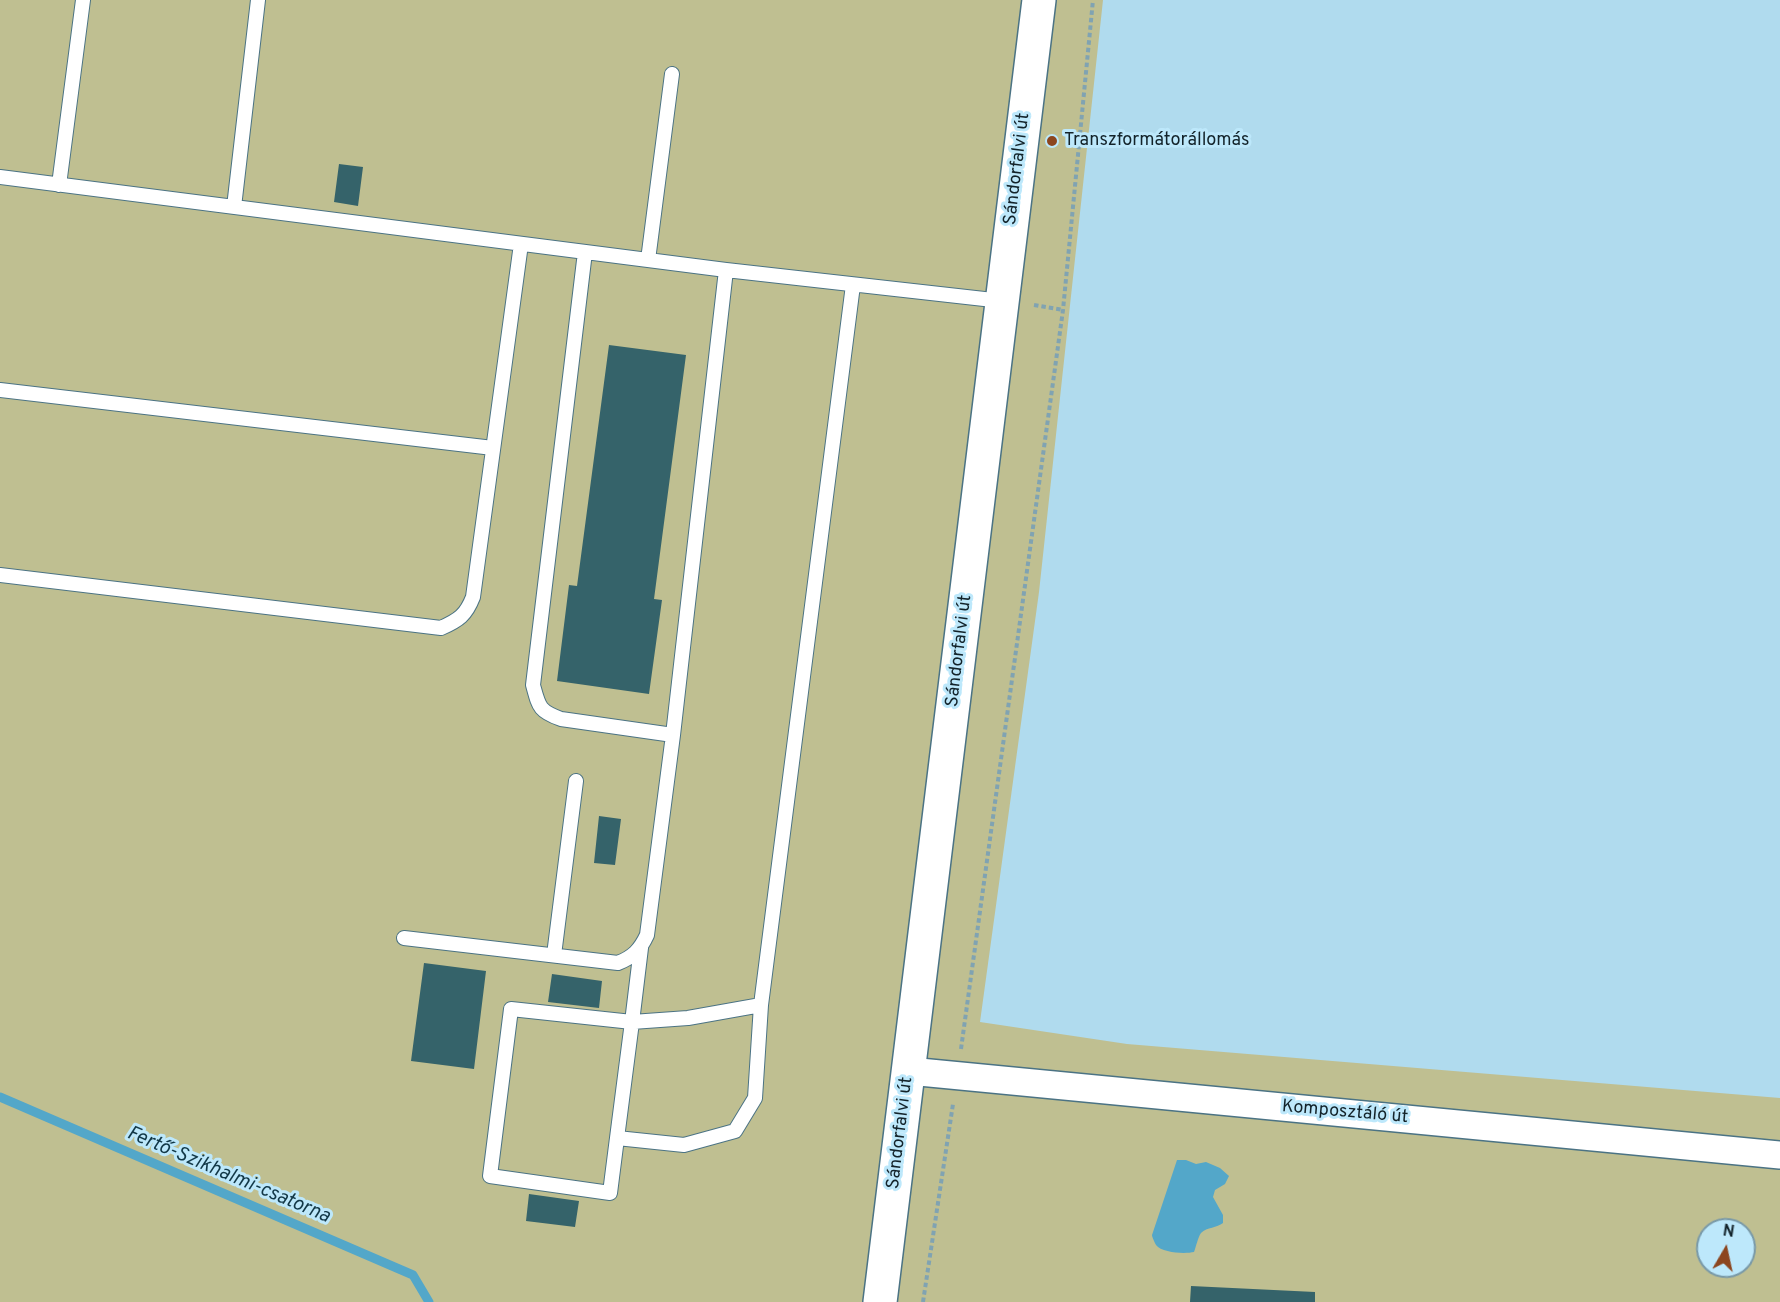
<!DOCTYPE html>
<html>
<head>
<meta charset="utf-8">
<style>
  body { margin:0 }
  #map { position:relative; width:1780px; height:1302px; overflow:hidden; background:#b0dbee; font-family:Overpass,sans-serif }
  canvas { display:block }
  .north { position:absolute; left:1696px; top:1218px; width:60px; height:60px; box-sizing:border-box; background:#bde8fb; border:2px solid #7999a7; border-radius:50%; rotate:9deg; font-size:16px; font-weight:700; line-height:24px; text-align:center; color:#13232a }
  .north::after { content:''; display:block; margin:auto; width:21px; height:27px; background:#8c461f; clip-path:polygon(50% 0,100% 100%,50% 72%,0 100%) }
</style>
</head>
<body>
<div id="map">
<canvas width="1780" height="1302"></canvas>
<div class="north">N</div>
</div>
<script>
const context = document.querySelector('canvas').getContext('2d');
context.lineJoin = 'round';
function fill(path, color) {
  context.fillStyle = color;
  context.fill(path, 'evenodd');
}
function strokePath(path, color, width, dash) {
  context.strokeStyle = color;
  context.lineWidth = width;
  context.lineCap = dash ? 'butt' : 'round';
  context.setLineDash(dash || []);
  context.stroke(path);
}
function write(font, color, halo, rows, align = 'center') {
  context.font = font + ' Overpass,sans-serif';
  context.lineWidth = 6;
  context.setLineDash([]);
  context.textBaseline = 'middle';
  context.strokeStyle = halo;
  context.fillStyle = color;
  for (const [text, x, y, turn = 0] of rows) {
    context.save();
    context.translate(x, y);
    context.rotate((+turn || 0) * Math.PI / 180);
    context.textAlign = isNaN(turn) ? turn : align;
    if (halo) context.strokeText(text, 0, 0);
    context.fillText(text, 0, 0);
    context.restore();
  }
}
fill(new Path2D(`
  M 0,0 L 1103,0 L 1039,592 L 980,1022 L 1127,1044 L 1780,1098 L 1780,1302 L 0,1302 ZM 1708,1230 L 1744,1230 L 1744,1266 L 1708,1266 Z`), '#bfbf91');
fill(new Path2D(`
  M 1177,1160 L 1186,1160 L 1196,1164 L 1206,1162 L 1220,1168 L 1229,1176 L 1225,1184 L 1215,1190 L 1213,1197 L 1223,1215 L 1223,1223 C 1217,1228 1207,1227 1201,1233 C 1198,1237 1196,1247 1194,1252 C 1185,1254 1162,1253 1156,1245 C 1155,1243 1152,1237 1152,1235 Z`), '#53a7c9');
strokePath(new Path2D(`
  M 0,1097 L 413,1275 L 429,1302`), '#53a7c9', 9);
fill(new Path2D(`
  M 339,164 L 363,167 L 358,206 L 334,202 Z
  M 609,345 L 686,355 L 654,599 L 662,600 L 649,694 L 557,681 L 569,585 L 577,586 Z
  M 599,816 L 621,819 L 615,865 L 594,863 Z
  M 424,963 L 486,971 L 474,1069 L 411,1061 Z
  M 552,974 L 602,981 L 599,1008 L 548,1002 Z
  M 529,1194 L 579,1201 L 575,1227 L 526,1221 Z
  M 1191,1286 L 1315,1292 L 1315,1302 L 1190,1302 Z`), '#35636a');
const lane = new Path2D(`
  M 0,177 L 726,270 L 1002,301
  M 59,185 L 83,0
  M 234,207 L 258,0
  M 585,252 L 533,685 C 539,707 539,711 561,719 L 673,735
  M 648,260 L 672,74
  M 0,390 L 493,448
  M 0,575 L 441,628 C 459,620 466,615 473,597 L 521,244
  M 404,938 L 618,963 C 633,957 640,950 647,935 L 673,735 L 726,270
  M 641,948 L 632,1022 L 688,1018 L 761,1005
  M 554,955 L 576,781
  M 617,1138 L 610,1193 L 490,1176 L 511,1009 L 632,1022 L 617,1138 L 684,1145 L 735,1131 L 755,1098 L 761,1005 L 853,285`);
const street = new Path2D(`
  M 909,1071 L 1780,1155`);
const secondary = new Path2D(`
  M 880,1302 L 1039,0`);
strokePath(lane, '#4b7384', 16);
strokePath(street, '#4b7384', 30);
strokePath(secondary, '#4b7384', 36);
strokePath(new Path2D(`
  M 1034,305 L 1063,310
  M 961,1049 L 1063,310 L 1093,0
  M 923,1302 L 953,1104`), '#80a3b2', 4, [4.5, 3]);
strokePath(lane, '#fff', 14);
strokePath(street, '#fff', 27);
strokePath(secondary, '#fff', 33);
for (const [x, y, r, color] of [
  [1052,141,6,"#8c461f"]
]) {
  const dot = new Path2D();
  dot.arc(x, y, r, 0, 2 * Math.PI);
  context.fillStyle = color;
  context.fill(dot);
  strokePath(dot, '#bde8fb', 2);
}
write('18px', '#13232a', '#bde8fb', [
  ["Transzformátorállomás",1064,141]
], 'left');
write('18px', '#13232a', '#bde8fb', [
  ["Sándorfalvi út",1018,169,-83],
  ["Sándorfalvi út",960,651,-83],
  ["Komposztáló út",1345,1113,5],
  ["Sándorfalvi út",901,1133,-83]
]);
write('italic 20px', '#123847', '#bde8fb', [
  ["Fertő-Szikhalmi-csatorna",228,1176,23]
]);
</script>
</body>
</html>
